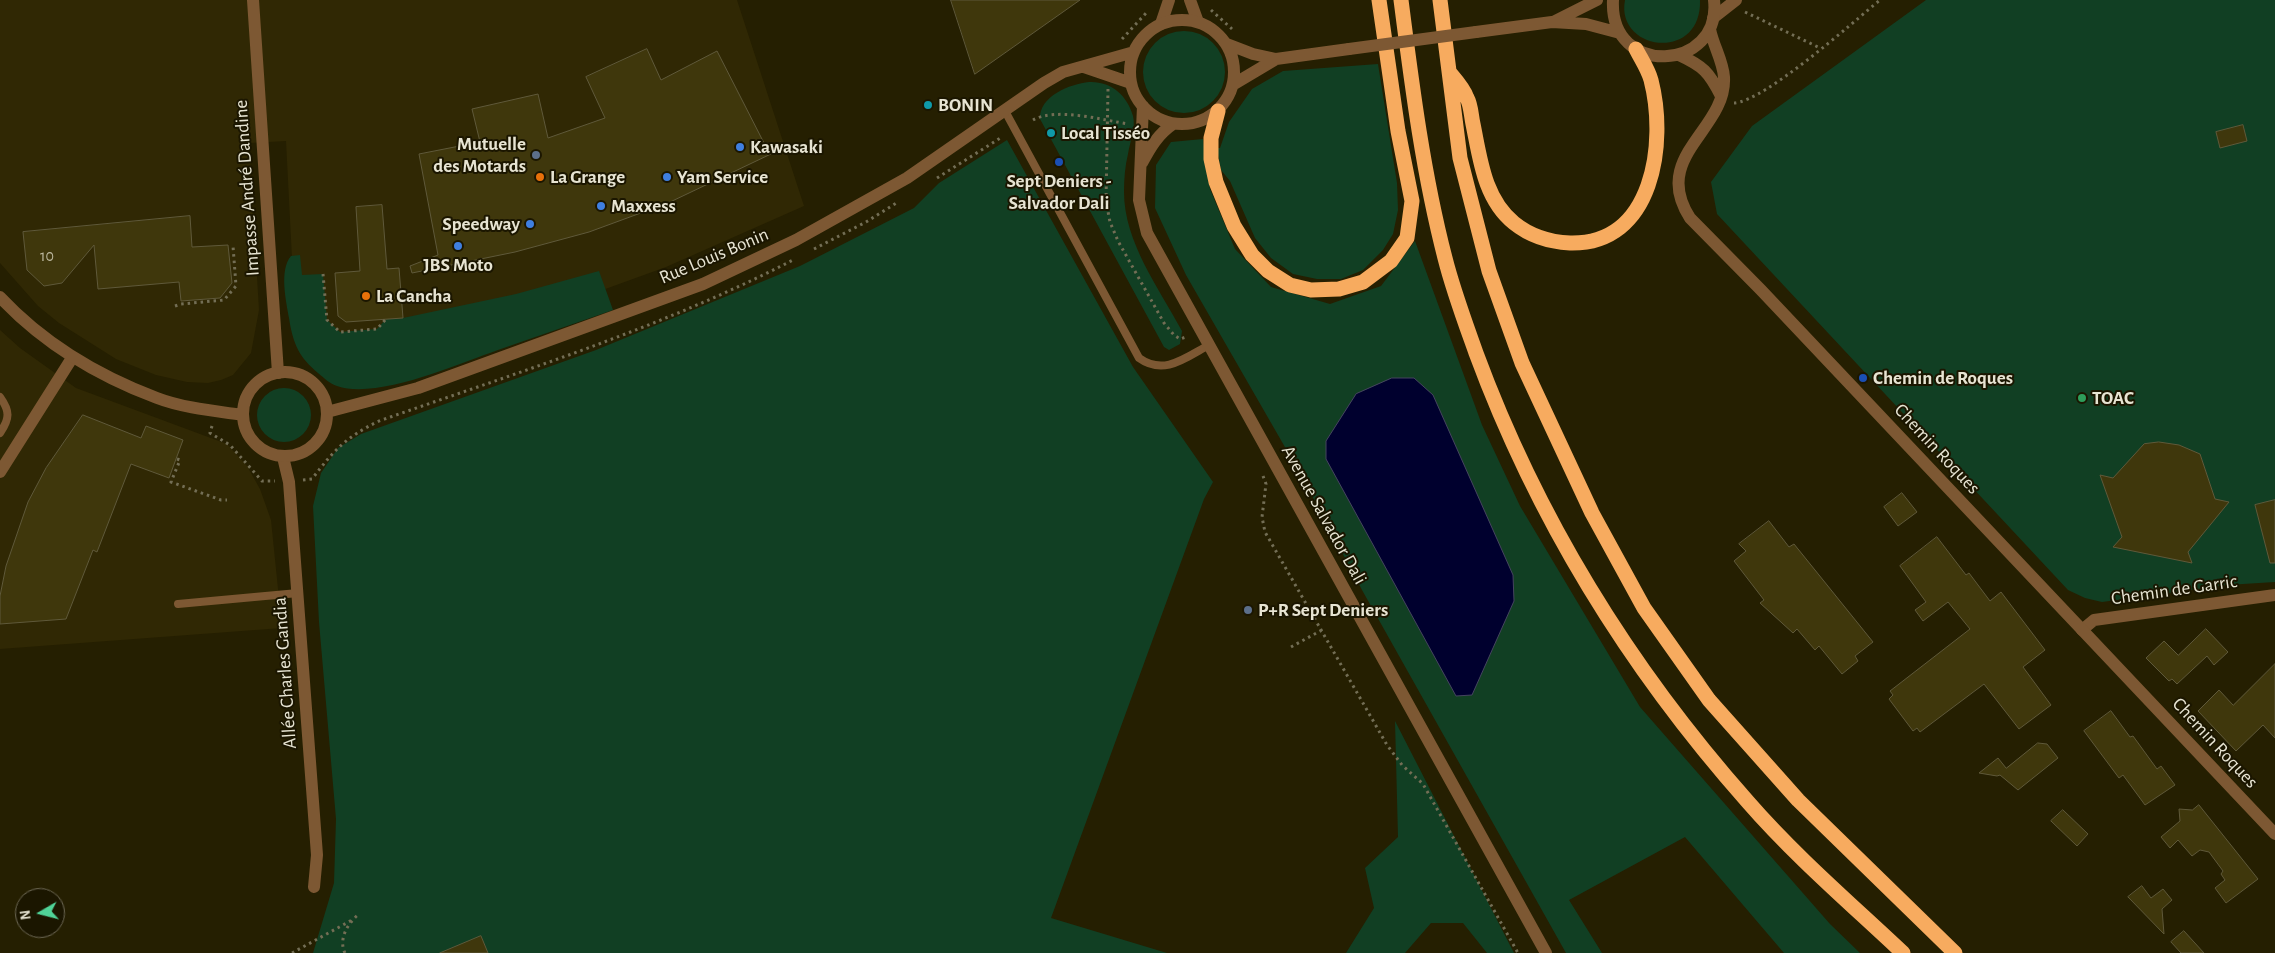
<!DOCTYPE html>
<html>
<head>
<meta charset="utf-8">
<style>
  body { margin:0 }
  #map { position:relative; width:2275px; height:953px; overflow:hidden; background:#251f01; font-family:"Alegreya Sans",sans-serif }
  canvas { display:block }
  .north { position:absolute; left:15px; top:888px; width:50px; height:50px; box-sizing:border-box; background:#1b1600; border:1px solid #6d6854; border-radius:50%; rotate:262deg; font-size:14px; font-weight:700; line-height:20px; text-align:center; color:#e7e4d2 }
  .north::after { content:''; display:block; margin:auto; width:18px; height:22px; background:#50d398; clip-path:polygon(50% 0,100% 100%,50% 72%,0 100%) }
</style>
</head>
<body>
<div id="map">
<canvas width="2275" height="953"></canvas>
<div class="north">N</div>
</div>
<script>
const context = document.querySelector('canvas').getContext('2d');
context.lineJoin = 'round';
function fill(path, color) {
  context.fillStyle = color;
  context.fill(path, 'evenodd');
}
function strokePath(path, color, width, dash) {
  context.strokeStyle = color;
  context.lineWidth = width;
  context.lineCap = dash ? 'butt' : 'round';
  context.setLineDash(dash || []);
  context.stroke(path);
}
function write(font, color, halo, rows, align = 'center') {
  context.font = font + ' "Alegreya Sans",sans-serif';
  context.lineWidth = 4;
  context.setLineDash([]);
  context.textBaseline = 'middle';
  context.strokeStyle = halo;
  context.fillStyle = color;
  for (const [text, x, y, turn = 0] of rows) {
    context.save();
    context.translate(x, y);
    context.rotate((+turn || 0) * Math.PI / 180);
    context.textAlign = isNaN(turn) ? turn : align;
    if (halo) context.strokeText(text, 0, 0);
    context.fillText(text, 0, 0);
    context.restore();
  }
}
fill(new Path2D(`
  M 0,0 L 737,0 L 804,206 L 666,267 L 542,312 L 347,372 L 295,317 L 286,141 L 249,143 L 259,310 L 251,353 L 233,375 L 221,380 L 208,383 L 187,382 L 156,375 L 116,359 L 59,323 L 38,306 L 0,263 Z
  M 0,330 L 20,348 L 76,388 L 227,444 L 247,466 L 260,489 L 271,520 L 282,628 L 0,649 Z`), '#302804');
fill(new Path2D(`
  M 1625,0 L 1700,0 C 1702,63 1615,51 1625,0 Z
  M 1926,0 L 2275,0 L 2275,582 L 2227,585 L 2102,602 L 2085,598 L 2068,590 L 1717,214 L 1711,182 L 1752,126 Z
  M1143 72a41 41 0 1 1 82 0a41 41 0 1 1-82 0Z
  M 1378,64 L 1397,183 L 1398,210 L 1393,234 L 1383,250 L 1363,270 L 1341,279 L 1317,279 L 1293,274 L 1271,258 L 1255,238 L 1230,181 L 1221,170 L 1217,148 L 1220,148 L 1229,122 L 1252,89 L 1283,71 Z
  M 1089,82 C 1111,81 1127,95 1133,116 C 1136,127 1130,142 1128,154 C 1125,166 1124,179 1124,192 C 1124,242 1159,288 1182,331 L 1180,344 L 1169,350 L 1164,347 L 1040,119 C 1039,96 1070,84 1089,82 Z
  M 1203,139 L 1210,189 L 1235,249 L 1271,287 L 1330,304 L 1381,286 L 1415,241 L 1482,425 L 1520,506 L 1640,707 L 1830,924 L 1860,953 L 1784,953 L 1685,837 L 1569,900 L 1602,953 L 1566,953 L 1362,590 L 1301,475 L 1186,275 L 1155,208 L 1156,165 L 1171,142 Z
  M 1007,140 L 1133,367 L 1213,482 L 1204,499 L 1051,918 L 1167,953 L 313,953 L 334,883 L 336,819 L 319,622 L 313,506 L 321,473 L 338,448 L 361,434 L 596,350 L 800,266 L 914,208 L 939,183 Z
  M 300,255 L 302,275 L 323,274 L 327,320 L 340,332 L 377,329 L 386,319 L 403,318 L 516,294 L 599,271 L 613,310 C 575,323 536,337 498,350 C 458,364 377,400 337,386 C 330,384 324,378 318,373 C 299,357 293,344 289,318 C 286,301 279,270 291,256 Z
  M257 415a27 27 0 1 1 54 0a27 27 0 1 1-54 0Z
  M 1395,721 L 1514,953 L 1487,953 L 1463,923 L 1431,923 L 1405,953 L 1346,953 L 1374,908 L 1365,868 L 1398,837 Z`), '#113f23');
const water = new Path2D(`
  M 1392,378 L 1414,378 L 1433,395 L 1513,575 L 1514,601 L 1472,695 L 1456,696 L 1326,459 L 1326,441 L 1356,394 Z`);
fill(water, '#00002e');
strokePath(water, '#45445f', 1);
const building = new Path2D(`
  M 951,0 L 1080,0 L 975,74 Z
  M 647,49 L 661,80 L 717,51 L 764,143 L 768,143 L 773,153 L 668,203 L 589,232 L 515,252 L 412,273 L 410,266 L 438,255 L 419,154 L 480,142 L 472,109 L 538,94 L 548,138 L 605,118 L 586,77 Z
  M 2243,125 L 2247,141 L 2220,148 L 2216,132 Z
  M 382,205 L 387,269 L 399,268 L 403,318 L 346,322 L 338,316 L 335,273 L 360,271 L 356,207 Z
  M 190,216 L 192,247 L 228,245 L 232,283 L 220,298 L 181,301 L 179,282 L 98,289 L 94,245 L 62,283 L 44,286 L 27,270 L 23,232 Z
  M 83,415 L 141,438 L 146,426 L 183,440 L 169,478 L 131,464 L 97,552 L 93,550 L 66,619 L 0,624 L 0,596 L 6,566 L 28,502 L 46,468 Z
  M 2159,442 L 2179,445 L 2200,454 L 2215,499 L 2229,502 L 2188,552 L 2192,563 L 2113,547 L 2122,537 L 2100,475 L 2113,478 L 2144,444 Z
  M 1902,493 L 1917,512 L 1898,526 L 1884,507 Z
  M 2275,500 L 2275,563 L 2270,563 L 2255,505 Z
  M 1769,521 L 1789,547 L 1794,544 L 1873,642 L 1855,656 L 1858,661 L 1842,674 L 1819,646 L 1815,650 L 1797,629 L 1793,633 L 1760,603 L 1764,600 L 1734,561 L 1746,551 L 1739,544 Z
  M 1937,537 L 1966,575 L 1969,573 L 1990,601 L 2001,592 L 2045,650 L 2023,667 L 2051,705 L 2019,729 L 1984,684 L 1920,732 L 1917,728 L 1913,731 L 1889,699 L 1893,695 L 1890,691 L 1970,629 L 1948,602 L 1923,621 L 1915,610 L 1926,602 L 1900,566 Z
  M 2206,629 L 2228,652 L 2214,665 L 2207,656 L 2177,684 L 2172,679 L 2169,681 L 2146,658 L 2164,641 L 2178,655 Z
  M 2275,664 L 2275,738 L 2263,725 L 2236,751 L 2198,711 L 2219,690 L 2233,705 Z
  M 2111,711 L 2130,737 L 2133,736 L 2157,769 L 2161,766 L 2175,785 L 2145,805 L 2123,775 L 2119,778 L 2084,731 Z
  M 2038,743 L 2047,744 L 2058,758 L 2018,790 L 2000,775 L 1997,776 L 1979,773 L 1998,758 L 2006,768 Z
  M 2199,805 L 2258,879 L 2226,903 L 2215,888 L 2225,880 L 2221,874 L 2223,871 L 2209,852 L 2200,850 L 2192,856 L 2178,840 L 2170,848 L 2161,837 L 2180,821 L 2179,809 L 2192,810 Z
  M 2063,810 L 2088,834 L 2077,846 L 2051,821 Z
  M 2142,886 L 2151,898 L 2163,889 L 2172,900 L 2162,909 L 2164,934 L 2128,897 Z
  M 2184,931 L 2204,953 L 2181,953 L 2171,942 Z
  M 481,936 L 488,953 L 440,953 Z`);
fill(building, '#3f370c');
strokePath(building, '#5f593a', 1);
strokePath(new Path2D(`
  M 1211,10 L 1232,29
  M 1745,12 L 1820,48
  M 1122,39 L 1148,11
  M 1108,89 L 1106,201 L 1110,222 L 1118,241 L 1164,323 L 1174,335 L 1180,339 L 1186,337
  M 1734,103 C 1765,101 1852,23 1880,0
  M 1033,120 C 1056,107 1103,120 1128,124
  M 937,178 L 1002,137
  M 814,249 L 866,222 L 898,202
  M 323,274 L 327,320 L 340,332 L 377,329 L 386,319
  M 175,306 L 181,304 L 224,300 L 236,286 L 233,246
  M 212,426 L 210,433 L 230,445 L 262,481 L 275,481
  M 177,459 L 180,460 L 171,482 L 221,500 L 227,500
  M 1263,476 L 1266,484 L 1262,517 L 1265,532 L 1387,745 L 1402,765 L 1423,784 L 1518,953
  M 303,480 L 312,479 C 334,450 346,437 379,421 C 519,372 661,328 793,260
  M 1291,647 L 1322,630
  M 292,953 L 352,920
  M 345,953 C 338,939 348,923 359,914`), '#736e55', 3, [2.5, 4]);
strokePath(new Path2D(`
  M 1005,111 L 1139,358 C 1164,376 1185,358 1209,345
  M 0,397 C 10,411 10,418 0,433
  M 178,604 L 298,593`), '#7d5833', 8);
strokePath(new Path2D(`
  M 253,0 L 278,373
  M 1190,0 L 1198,22
  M 1713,18 L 1736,0
  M 1161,24 L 1169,0
  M 283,457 L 289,482 L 317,855 L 314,887
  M 0,472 L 72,358
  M 2082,630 L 2094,620 L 2275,595`), '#7d5833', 12);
strokePath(new Path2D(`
  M 1613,0 C 1609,78 1722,72 1714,0
  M1130 72a52 52 0 1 1 104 0a52 52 0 1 1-104 0Z
  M 1555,21 L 1597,0
  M 1710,29 C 1713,45 1723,61 1724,77 C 1727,130 1650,156 1690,218 L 1761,290 L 2275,834
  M 1476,32 L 1552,22 L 1586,24 L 1620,33
  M 1227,44 L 1253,54 L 1276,59 L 1349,49
  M 1679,55 C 1703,66 1709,72 1721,96
  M 1084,67 L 1131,83
  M 1234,84 L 1276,59
  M 1143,106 L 1139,200 L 1147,233 L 1546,953
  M 1142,163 C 1150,148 1158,134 1173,124
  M 0,297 C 44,344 96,375 157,398 C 183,408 215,411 243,415
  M243 414a42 42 0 1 1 84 0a42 42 0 1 1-84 0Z
  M 327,412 L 418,388 L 703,284 L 796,240 L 907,178 L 1044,83 L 1063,72 L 1134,52`), '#7d5833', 12);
strokePath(new Path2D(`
  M 1401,0 C 1412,86 1423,173 1445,258 C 1453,290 1465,322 1476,353 C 1537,518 1631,670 1748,802 C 1795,856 1851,904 1903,953
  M 1440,0 L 1460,158 L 1489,271 L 1522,363 L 1592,513 L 1644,608 L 1709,700 L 1798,800 L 1955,953
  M 1450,73 C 1456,80 1464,89 1467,98 C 1471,105 1471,115 1473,124 C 1480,158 1484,199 1514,223 C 1530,236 1550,242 1570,243 C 1654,245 1667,142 1651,80 C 1648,69 1641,59 1636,49
  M 1218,111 L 1211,138 L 1211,159 L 1216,182 L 1234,226 L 1252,255 L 1268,271 L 1290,285 L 1311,290 L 1339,289 L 1363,282 L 1391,261 L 1407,238 L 1412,201 L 1398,131 L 1379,0`), '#f7ab5f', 15);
strokePath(new Path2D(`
  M 1349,49 L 1476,32`), '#7d5833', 12);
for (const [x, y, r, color] of [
  [928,105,5,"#0f9aa8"],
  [1051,133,5,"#0f9aa8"],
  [740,147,5,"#3f7fe0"],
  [536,155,5,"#5c6f8a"],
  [1059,162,5,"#1a4fb4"],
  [540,177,5,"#e8710a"],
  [667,177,5,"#3f7fe0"],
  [601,206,5,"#3f7fe0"],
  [530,224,5,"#3f7fe0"],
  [458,246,5,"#3f7fe0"],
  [366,296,5,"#e8710a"],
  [1863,378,5,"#1a4fb4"],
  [2082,398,5,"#2e9e5b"],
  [1248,610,5,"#5c6f8a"]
]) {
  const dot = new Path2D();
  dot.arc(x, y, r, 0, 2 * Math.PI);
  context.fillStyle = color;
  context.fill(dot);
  strokePath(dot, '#1b1600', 2);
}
write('16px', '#bdb9a0', null, [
  ["10",47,256]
]);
write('bold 19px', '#e7e4d2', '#1b1600', [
  ["BONIN",938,105],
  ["Local Tisséo",1061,133],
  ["Mutuelle",526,144,"right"],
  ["des Motards",526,166,"right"],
  ["Kawasaki",750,147],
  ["La Grange",550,177],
  ["Yam Service",677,177],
  ["Sept Deniers -",1059,181,"center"],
  ["Salvador Dali",1059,203,"center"],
  ["Maxxess",611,206],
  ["Speedway",520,224,"right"],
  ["JBS Moto",458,265,"center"],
  ["La Cancha",376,296],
  ["Chemin de Roques",1873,378],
  ["TOAC",2092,398],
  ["P+R Sept Deniers",1258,610]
], 'left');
write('19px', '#e7e4d2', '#1b1600', [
  ["Impasse André Dandine",247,188,-94],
  ["Rue Louis Bonin",714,256,-23],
  ["Chemin Roques",1937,449,47],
  ["Avenue Salvador Dali",1324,515,61],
  ["Chemin de Garric",2174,590,-8],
  ["Allée Charles Gandia",285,673,-94],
  ["Chemin Roques",2215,743,47]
]);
</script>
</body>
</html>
